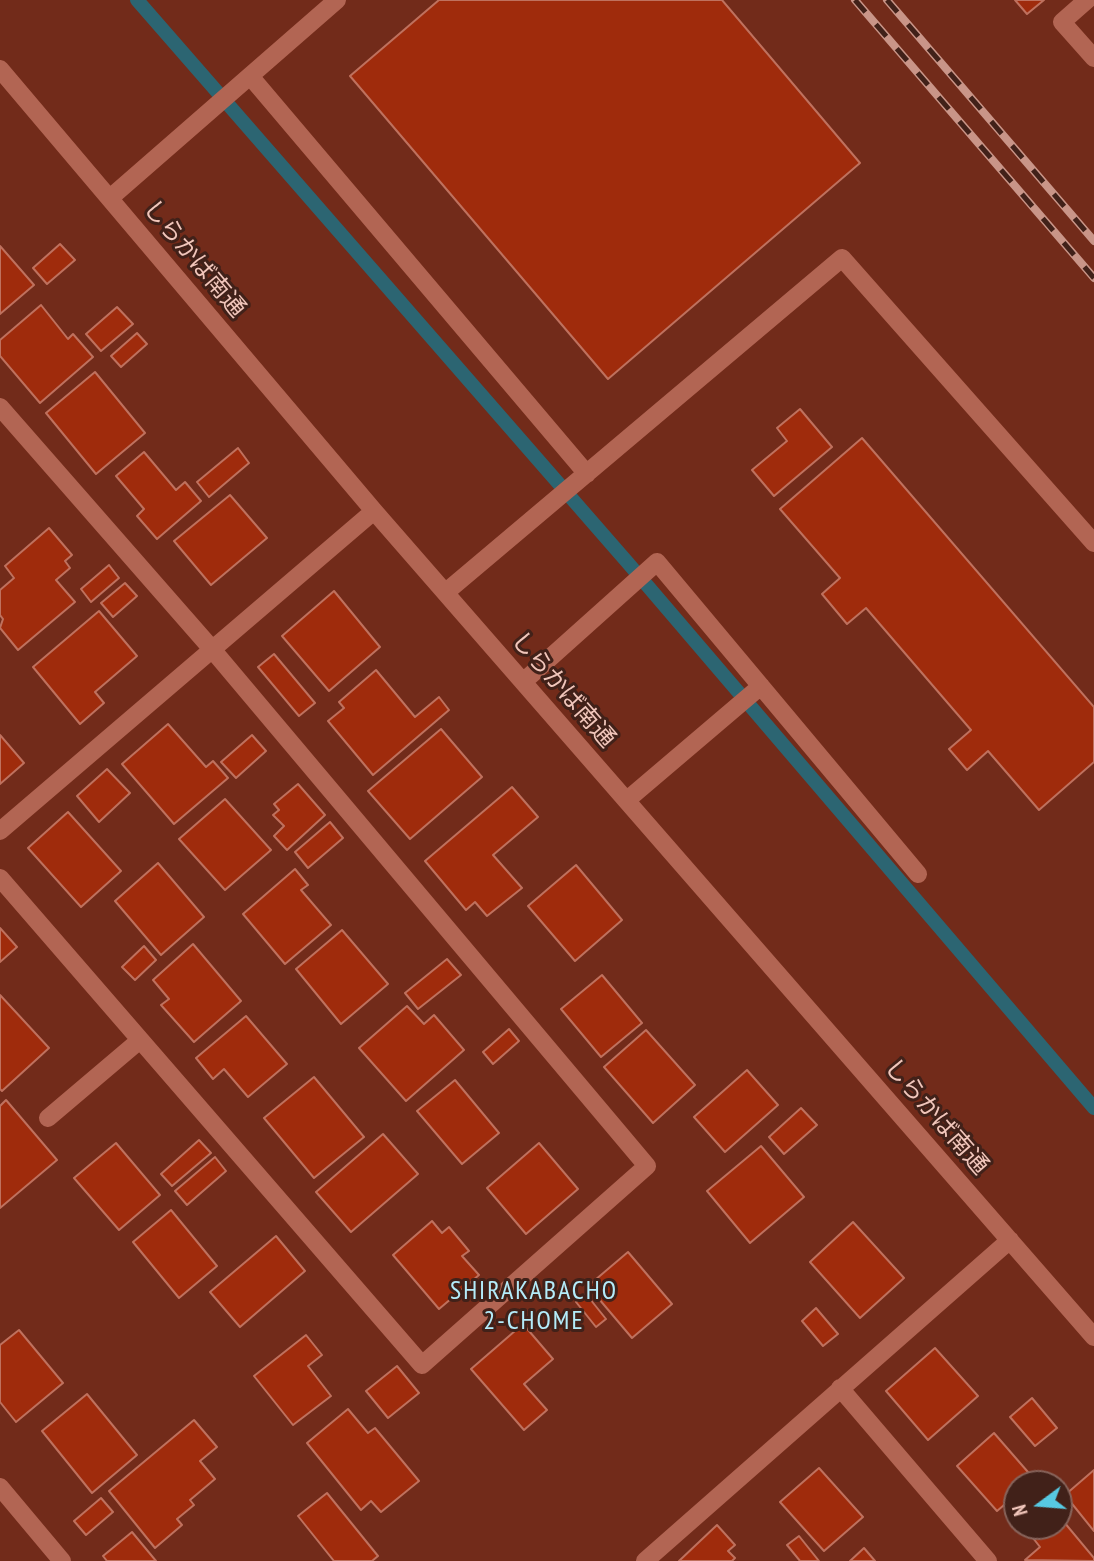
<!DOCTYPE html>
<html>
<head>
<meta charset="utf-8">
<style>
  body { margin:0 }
  #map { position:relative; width:1094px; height:1561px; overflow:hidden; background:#722b1a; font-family:"PT Sans Narrow",sans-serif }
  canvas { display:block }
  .north { position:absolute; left:1003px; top:1470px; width:70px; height:70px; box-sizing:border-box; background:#412119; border:2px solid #87635a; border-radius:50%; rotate:254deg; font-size:19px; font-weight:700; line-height:28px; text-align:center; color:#f1c6bb }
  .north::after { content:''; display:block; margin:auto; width:24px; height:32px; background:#57c9e2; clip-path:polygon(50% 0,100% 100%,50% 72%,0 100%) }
</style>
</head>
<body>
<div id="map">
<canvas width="1094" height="1561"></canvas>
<div class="north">N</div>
</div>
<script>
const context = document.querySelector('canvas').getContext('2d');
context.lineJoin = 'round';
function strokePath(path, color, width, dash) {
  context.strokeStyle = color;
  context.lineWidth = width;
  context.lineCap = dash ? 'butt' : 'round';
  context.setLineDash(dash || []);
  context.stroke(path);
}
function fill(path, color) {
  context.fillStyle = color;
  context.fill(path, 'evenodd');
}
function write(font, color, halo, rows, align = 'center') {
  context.font = font + ' "PT Sans Narrow","Noto Sans JP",sans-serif';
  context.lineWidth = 6;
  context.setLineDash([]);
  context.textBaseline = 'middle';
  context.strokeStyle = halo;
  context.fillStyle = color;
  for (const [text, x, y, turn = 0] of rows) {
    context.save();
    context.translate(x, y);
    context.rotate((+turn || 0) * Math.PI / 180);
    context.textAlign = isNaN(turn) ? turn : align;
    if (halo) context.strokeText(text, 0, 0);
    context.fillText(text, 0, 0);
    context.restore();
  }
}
strokePath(new Path2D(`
  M 137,0 L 628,563 L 1094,1108`), '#2c6572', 14);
const building = new Path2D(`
  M 439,0 L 722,0 L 860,163 L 608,379 L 350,76 Z
  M 1015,0 L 1044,0 L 1027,14 Z
  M 60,244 L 75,260 L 47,284 L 33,268 Z
  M 0,246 L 34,285 L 0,314 Z
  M 41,305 L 68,339 L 73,334 L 93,357 L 40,403 L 0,356 L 0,340 Z
  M 117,307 L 133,324 L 101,351 L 86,334 Z
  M 137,333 L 147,344 L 121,367 L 111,356 Z
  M 95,372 L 145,433 L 96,474 L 46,413 Z
  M 800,409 L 832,447 L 774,496 L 752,470 L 787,441 L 777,428 Z
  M 862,438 L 1094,707 L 1094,762 L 1039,810 L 988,751 L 967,770 L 949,749 L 971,730 L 866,608 L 847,624 L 822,594 L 840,578 L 780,509 Z
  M 238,448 L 249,463 L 209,497 L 197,482 Z
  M 144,452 L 176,490 L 185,482 L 201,501 L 157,539 L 137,516 L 144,509 L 116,476 Z
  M 230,495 L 267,538 L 211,585 L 174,541 Z
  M 49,528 L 72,555 L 65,561 L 70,568 L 56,580 L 75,602 L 18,650 L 0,628 L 3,619 L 0,615 L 0,590 L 14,578 L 5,566 Z
  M 109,565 L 119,578 L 91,602 L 81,589 Z
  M 125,583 L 137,596 L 113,617 L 101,603 Z
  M 334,591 L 380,647 L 329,691 L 282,636 Z
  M 99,611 L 137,656 L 95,692 L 104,703 L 80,724 L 33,667 Z
  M 274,654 L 315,703 L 299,716 L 258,667 Z
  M 376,670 L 415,717 L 439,697 L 449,710 L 373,775 L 328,721 L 344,708 L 339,702 Z
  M 168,724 L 206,767 L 213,761 L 228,778 L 174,824 L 122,764 Z
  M 441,729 L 482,777 L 410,839 L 368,791 Z
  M 0,735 L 24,763 L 0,784 Z
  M 252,735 L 266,751 L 236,778 L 221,762 Z
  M 107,769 L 130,793 L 99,822 L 77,796 Z
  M 298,784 L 325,815 L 287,850 L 274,836 L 284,826 L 273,815 L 279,810 L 274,804 Z
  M 512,787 L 538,817 L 493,855 L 522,888 L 487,916 L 475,902 L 466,910 L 425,861 Z
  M 225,799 L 271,850 L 225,890 L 179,839 Z
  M 68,812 L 121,871 L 81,907 L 28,848 Z
  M 330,822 L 343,838 L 308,868 L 295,852 Z
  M 158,863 L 204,917 L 161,955 L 115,901 Z
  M 576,865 L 622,920 L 575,961 L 528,906 Z
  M 295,869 L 308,885 L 301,890 L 331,925 L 285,964 L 243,914 Z
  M 0,928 L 17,947 L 0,962 Z
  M 342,930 L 388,984 L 341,1024 L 296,969 Z
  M 193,944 L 241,1001 L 194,1042 L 161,1005 L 169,999 L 153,980 Z
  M 144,946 L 156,960 L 135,980 L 122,967 Z
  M 447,959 L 461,975 L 418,1009 L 405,993 Z
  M 602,975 L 642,1023 L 601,1057 L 561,1009 Z
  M 0,995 L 49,1048 L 2,1091 L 0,1089 Z
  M 407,1006 L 424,1024 L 434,1015 L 464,1050 L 406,1101 L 359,1048 Z
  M 246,1016 L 287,1064 L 248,1097 L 224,1069 L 213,1079 L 196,1058 Z
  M 509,1029 L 519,1041 L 493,1064 L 483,1052 Z
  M 646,1030 L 695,1085 L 653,1123 L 604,1067 Z
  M 747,1070 L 778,1105 L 725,1152 L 694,1117 Z
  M 314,1077 L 364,1137 L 314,1178 L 264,1118 Z
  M 455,1080 L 499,1133 L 462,1164 L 417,1111 Z
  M 6,1100 L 57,1160 L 0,1208 L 0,1106 Z
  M 801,1108 L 817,1125 L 784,1154 L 769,1137 Z
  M 383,1134 L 418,1174 L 351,1232 L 316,1192 Z
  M 199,1140 L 211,1153 L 172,1186 L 161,1174 Z
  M 116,1143 L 160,1195 L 119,1230 L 74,1178 Z
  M 539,1143 L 578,1189 L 526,1234 L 487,1188 Z
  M 761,1146 L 804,1197 L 750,1243 L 707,1191 Z
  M 215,1157 L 226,1171 L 187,1205 L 175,1191 Z
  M 171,1210 L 217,1266 L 179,1298 L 133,1242 Z
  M 432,1221 L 442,1233 L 449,1227 L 469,1251 L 462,1256 L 479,1275 L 439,1309 L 393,1255 Z
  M 853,1222 L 904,1278 L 860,1318 L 810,1262 Z
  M 276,1236 L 305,1271 L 240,1327 L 210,1292 Z
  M 628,1252 L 672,1304 L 632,1338 L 588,1286 Z
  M 586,1294 L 606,1319 L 596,1327 L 576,1302 Z
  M 816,1308 L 838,1334 L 823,1346 L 802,1321 Z
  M 523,1324 L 553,1359 L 524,1384 L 547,1410 L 524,1430 L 471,1369 Z
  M 19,1330 L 63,1383 L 16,1422 L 0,1402 L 0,1345 Z
  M 306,1335 L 322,1355 L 308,1366 L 331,1396 L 293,1425 L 254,1376 Z
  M 935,1348 L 978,1396 L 928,1440 L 886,1391 Z
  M 397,1366 L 419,1393 L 388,1418 L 366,1391 Z
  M 87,1394 L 137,1455 L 92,1493 L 42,1431 Z
  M 1032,1398 L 1057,1428 L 1035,1446 L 1010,1417 Z
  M 348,1409 L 368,1433 L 375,1428 L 419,1481 L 381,1512 L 371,1501 L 361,1510 L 307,1443 Z
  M 194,1420 L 217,1447 L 200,1461 L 215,1479 L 190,1500 L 194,1505 L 177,1519 L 182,1525 L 155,1548 L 109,1491 Z
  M 994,1433 L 1034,1479 L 1028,1484 L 1017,1484 L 1017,1494 L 997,1511 L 957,1466 Z
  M 819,1468 L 863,1517 L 824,1551 L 780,1502 Z
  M 1094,1470 L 1094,1531 L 1065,1495 Z
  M 327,1493 L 378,1556 L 372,1561 L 334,1561 L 298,1516 Z
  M 101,1498 L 113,1512 L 86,1535 L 74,1521 Z
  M 1059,1516 L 1094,1558 L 1094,1561 L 1025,1560 L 1040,1547 L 1026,1529 L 1030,1526 L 1059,1526 Z
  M 717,1525 L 735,1545 L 728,1551 L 735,1558 L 732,1561 L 679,1561 Z
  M 132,1532 L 156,1561 L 107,1561 L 103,1556 Z
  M 799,1536 L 819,1561 L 800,1561 L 787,1545 Z
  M 864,1548 L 875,1561 L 850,1561 Z`);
fill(building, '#9f2b0c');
strokePath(building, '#bf715e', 2);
strokePath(new Path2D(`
  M 1087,0 L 1062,22 L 1094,58
  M 0,69 L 374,511 L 1094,1337
  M 250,76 L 587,474
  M 110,198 L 337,0
  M 0,407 L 211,648 L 647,1166 L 422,1365 L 0,878
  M 446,592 L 842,258 L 1094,543
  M 523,682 L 657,562 L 918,874
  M 627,800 L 761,686
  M 0,831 L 374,511
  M 48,1118 L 140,1040
  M 840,1388 L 988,1561
  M 0,1487 L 62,1561
  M 645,1561 L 1010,1240`), '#b26553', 18);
const rail = new Path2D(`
  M 855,0 L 1094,278
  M 887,0 L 1094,241`);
strokePath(rail, '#c99588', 8);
strokePath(rail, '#412119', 5, [16]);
write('24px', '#f1c6bb', '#412119', [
  ["しらかば南通",194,259,50],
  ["しらかば南通",563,690,49],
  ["しらかば南通",936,1117,49]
]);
context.letterSpacing = '2px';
write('26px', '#b4ecfa', '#412119', [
  ["SHIRAKABACHO",534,1292],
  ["2-CHOME",534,1322]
]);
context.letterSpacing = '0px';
</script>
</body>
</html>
